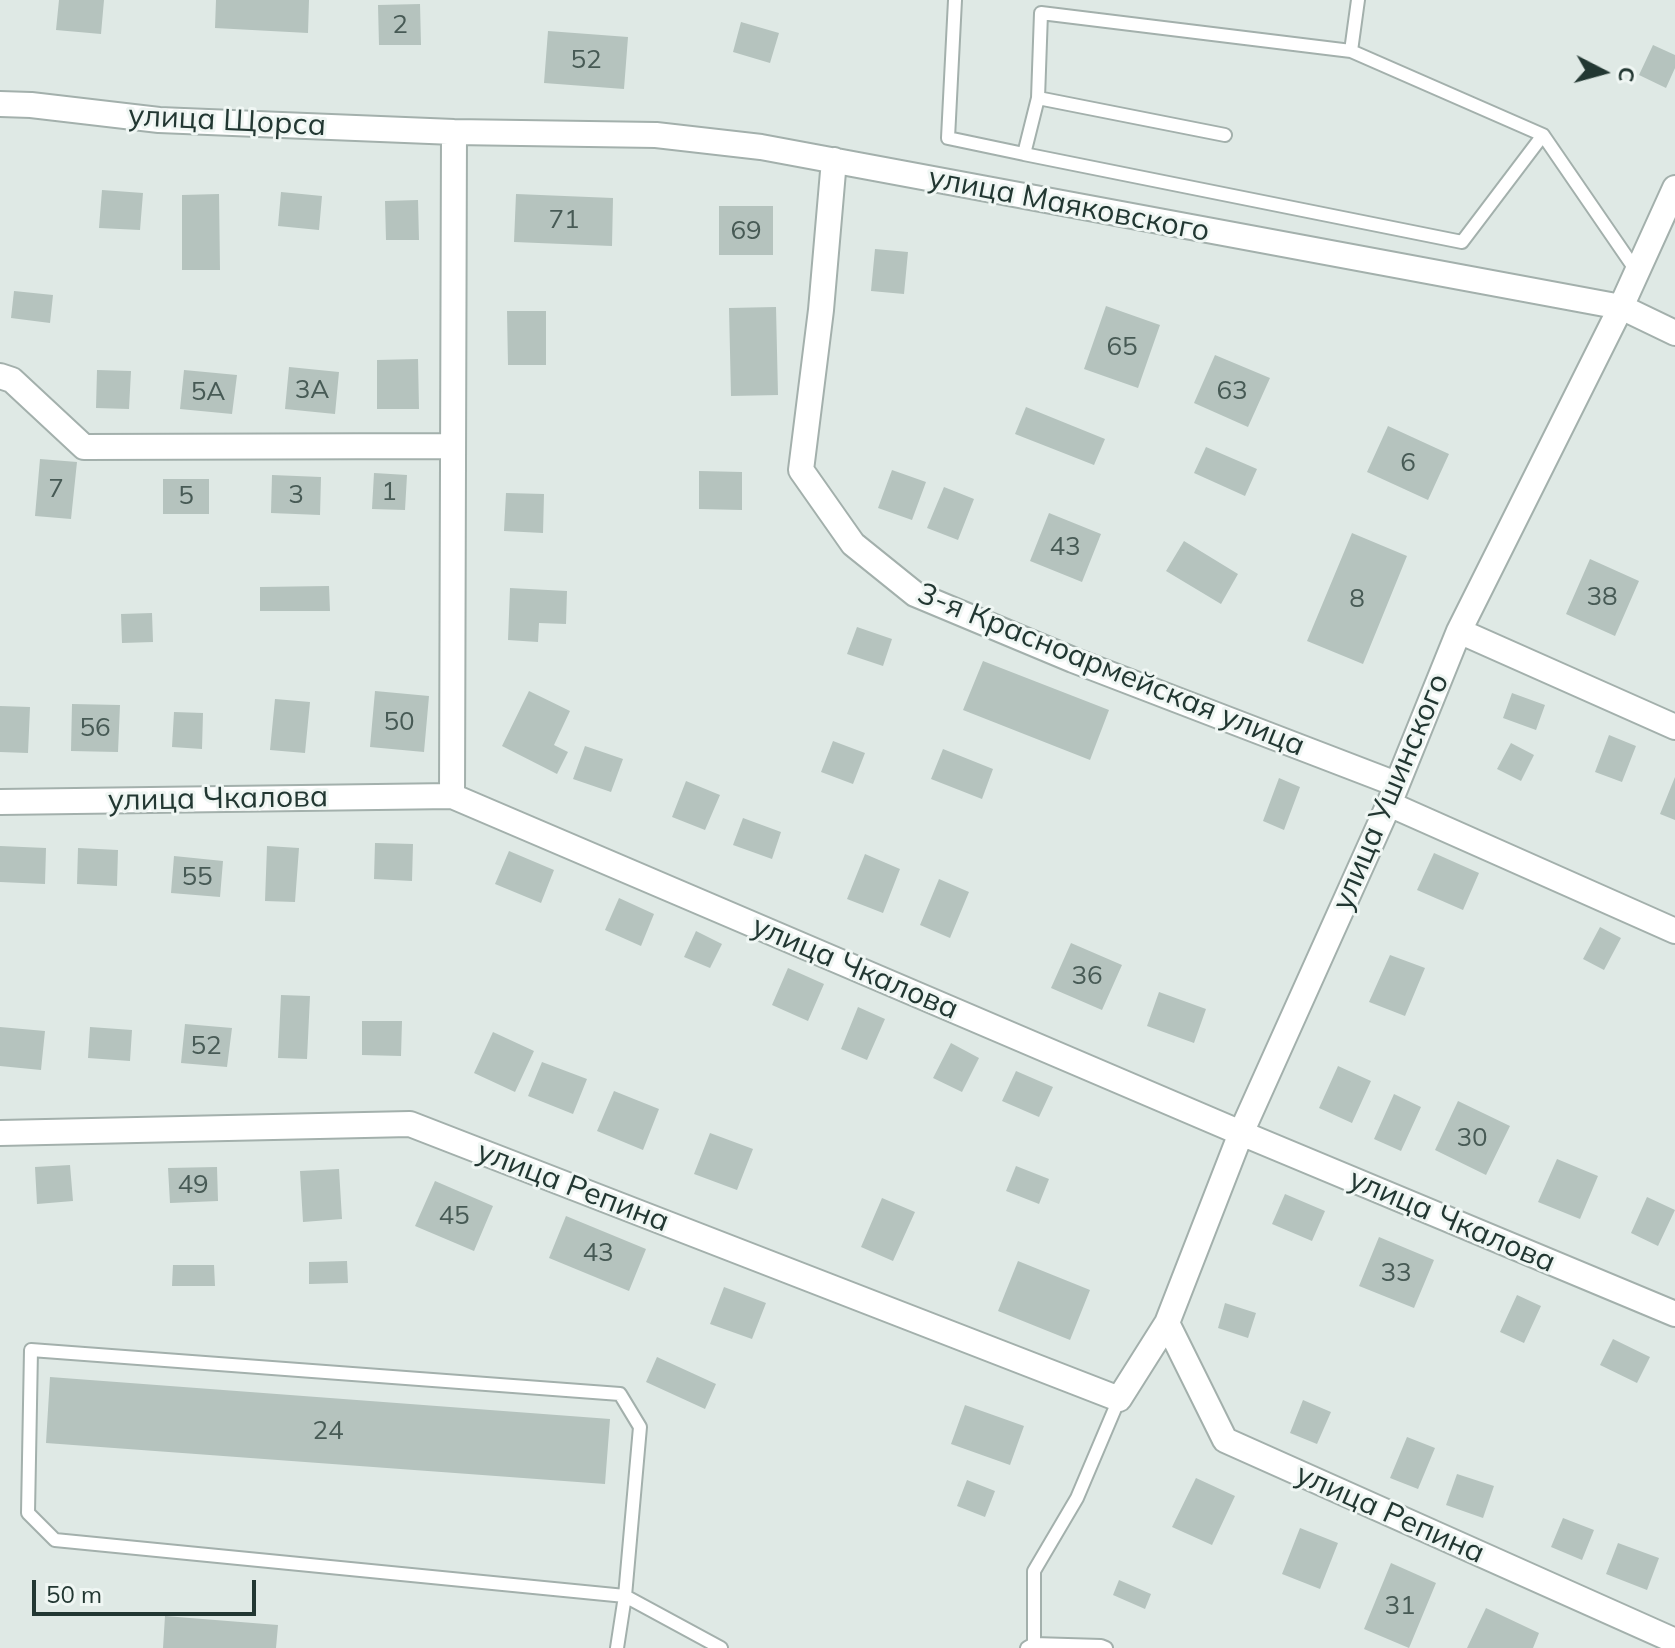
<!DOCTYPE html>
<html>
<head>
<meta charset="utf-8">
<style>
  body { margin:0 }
  #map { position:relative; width:1675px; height:1648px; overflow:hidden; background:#dfe9e5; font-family:Mulish,sans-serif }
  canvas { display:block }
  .north { position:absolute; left:1563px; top:32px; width:80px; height:80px; -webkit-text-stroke:6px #eff6f3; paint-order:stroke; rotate:96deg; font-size:22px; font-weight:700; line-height:32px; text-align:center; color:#223732 }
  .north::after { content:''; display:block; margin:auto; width:28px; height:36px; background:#223732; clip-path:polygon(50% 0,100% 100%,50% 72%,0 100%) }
  .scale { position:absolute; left:32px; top:1580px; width:224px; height:36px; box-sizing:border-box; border:4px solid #223732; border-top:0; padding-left:10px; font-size:24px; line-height:28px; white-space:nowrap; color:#223732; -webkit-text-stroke:6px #eff6f3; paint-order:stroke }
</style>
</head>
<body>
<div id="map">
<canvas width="1675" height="1648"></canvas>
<div class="north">С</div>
<div class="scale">50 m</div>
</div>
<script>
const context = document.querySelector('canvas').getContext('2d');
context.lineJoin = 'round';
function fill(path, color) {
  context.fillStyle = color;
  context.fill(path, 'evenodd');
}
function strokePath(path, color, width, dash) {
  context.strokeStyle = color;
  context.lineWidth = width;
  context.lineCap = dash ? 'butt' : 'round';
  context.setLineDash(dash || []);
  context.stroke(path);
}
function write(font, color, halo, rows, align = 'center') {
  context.font = font + ' Mulish,sans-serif';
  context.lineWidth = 6;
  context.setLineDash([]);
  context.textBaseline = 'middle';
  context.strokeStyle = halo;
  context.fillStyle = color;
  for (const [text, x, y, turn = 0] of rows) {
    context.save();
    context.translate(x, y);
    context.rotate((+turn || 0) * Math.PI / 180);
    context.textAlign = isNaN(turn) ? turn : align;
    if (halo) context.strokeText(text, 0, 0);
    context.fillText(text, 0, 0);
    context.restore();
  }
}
fill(new Path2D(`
  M 59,0 L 104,0 L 101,34 L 56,30 Z
  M 216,0 L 309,0 L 308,33 L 215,28 Z
  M 420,4 L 421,45 L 379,45 L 378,5 Z
  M 741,22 L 779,33 L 770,63 L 733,52 Z
  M 548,31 L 628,37 L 624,89 L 544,83 Z
  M 1653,45 L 1675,55 L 1675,68 L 1666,88 L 1639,75 Z
  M 102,190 L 143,193 L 140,230 L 99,228 Z
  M 281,192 L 322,196 L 319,230 L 278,226 Z
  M 219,194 L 220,270 L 182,270 L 182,195 Z
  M 516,194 L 613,198 L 612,246 L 514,242 Z
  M 418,200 L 419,240 L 386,240 L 385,201 Z
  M 719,206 L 773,206 L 773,255 L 719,255 Z
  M 875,249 L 908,252 L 904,294 L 871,291 Z
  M 14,291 L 53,295 L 50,323 L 11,318 Z
  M 1106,306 L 1160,325 L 1138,388 L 1084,369 Z
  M 776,307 L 778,395 L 731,396 L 729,308 Z
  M 507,311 L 546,311 L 546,365 L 508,365 Z
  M 1215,355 L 1270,378 L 1248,427 L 1194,403 Z
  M 418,359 L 419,409 L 377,409 L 377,360 Z
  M 289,367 L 339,372 L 335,414 L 285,409 Z
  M 97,370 L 131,371 L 129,409 L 96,408 Z
  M 184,370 L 237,375 L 232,414 L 180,409 Z
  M 1026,407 L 1105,439 L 1094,465 L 1015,434 Z
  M 1388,426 L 1449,454 L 1428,500 L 1367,472 Z
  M 1206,447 L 1257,469 L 1245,496 L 1194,473 Z
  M 40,459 L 77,462 L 71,519 L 35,516 Z
  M 892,470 L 926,482 L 912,520 L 878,508 Z
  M 699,471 L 742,472 L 742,510 L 699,509 Z
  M 374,473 L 407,475 L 405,510 L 372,509 Z
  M 272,475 L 321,477 L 320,515 L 271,513 Z
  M 163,479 L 209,479 L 209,514 L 163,514 Z
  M 944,487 L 974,499 L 958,540 L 927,528 Z
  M 506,493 L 544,494 L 543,533 L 504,531 Z
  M 1049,513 L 1101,534 L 1082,582 L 1030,561 Z
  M 1352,533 L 1407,556 L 1363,664 L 1307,641 Z
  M 1184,541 L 1238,574 L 1221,604 L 1166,571 Z
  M 1590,559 L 1639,581 L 1615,636 L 1566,614 Z
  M 329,586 L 330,611 L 260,611 L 260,587 Z
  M 510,588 L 567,591 L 566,624 L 539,623 L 538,642 L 508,640 Z
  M 152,613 L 153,642 L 122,643 L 121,614 Z
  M 857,627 L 892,639 L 883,666 L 847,654 Z
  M 983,661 L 1109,710 L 1090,760 L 963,710 Z
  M 375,691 L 429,696 L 424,752 L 370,747 Z
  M 529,691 L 570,711 L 554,745 L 568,752 L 557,774 L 502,746 Z
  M 1512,693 L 1545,705 L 1536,730 L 1503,718 Z
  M 275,699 L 310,702 L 305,753 L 270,750 Z
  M 72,704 L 120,705 L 118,752 L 71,751 Z
  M 0,706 L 30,707 L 28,753 L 0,752 Z
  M 174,712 L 203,713 L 202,749 L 172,747 Z
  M 1609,735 L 1636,746 L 1622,782 L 1595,772 Z
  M 833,741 L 865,753 L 853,784 L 821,772 Z
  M 1511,743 L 1534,755 L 1521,781 L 1497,769 Z
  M 585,746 L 623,759 L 611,792 L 573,779 Z
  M 943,749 L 993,769 L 982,799 L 931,779 Z
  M 1675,777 L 1675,820 L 1660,814 Z
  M 1279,778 L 1300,787 L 1284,830 L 1263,821 Z
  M 686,781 L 720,795 L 705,830 L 672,817 Z
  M 743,818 L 781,832 L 772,859 L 733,845 Z
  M 375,843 L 413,844 L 412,881 L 374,879 Z
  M 0,846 L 46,848 L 45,884 L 0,882 Z
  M 267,846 L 299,848 L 295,902 L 265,901 Z
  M 78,848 L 118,850 L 117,886 L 77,884 Z
  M 509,851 L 554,870 L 541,903 L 495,884 Z
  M 1434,853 L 1479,873 L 1463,910 L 1417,890 Z
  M 865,854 L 900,869 L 883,913 L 847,899 Z
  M 174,856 L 223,861 L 220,897 L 171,893 Z
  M 939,879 L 969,892 L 950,938 L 920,925 Z
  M 619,898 L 654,914 L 641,946 L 605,930 Z
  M 1600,927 L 1621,938 L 1604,970 L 1583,959 Z
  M 696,931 L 722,944 L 710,968 L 684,957 Z
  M 1071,943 L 1122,965 L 1102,1010 L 1051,988 Z
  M 1390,955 L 1425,968 L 1405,1016 L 1369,1002 Z
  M 788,968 L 824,984 L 808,1021 L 772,1005 Z
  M 1159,992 L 1206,1009 L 1194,1043 L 1147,1026 Z
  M 281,995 L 310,996 L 307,1059 L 278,1058 Z
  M 858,1007 L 885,1019 L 867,1060 L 841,1049 Z
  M 362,1021 L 402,1021 L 401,1056 L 362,1055 Z
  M 185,1024 L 232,1028 L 227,1067 L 181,1063 Z
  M 0,1027 L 45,1031 L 41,1070 L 0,1066 Z
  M 90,1027 L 132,1030 L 130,1061 L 88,1058 Z
  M 493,1032 L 534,1051 L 515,1092 L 474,1073 Z
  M 951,1043 L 979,1058 L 962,1092 L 933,1078 Z
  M 542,1062 L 587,1079 L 573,1114 L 528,1096 Z
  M 1338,1066 L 1371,1081 L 1352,1123 L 1319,1108 Z
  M 1016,1071 L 1053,1087 L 1039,1117 L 1002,1101 Z
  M 614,1091 L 659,1109 L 643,1150 L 597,1131 Z
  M 1394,1094 L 1421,1107 L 1401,1151 L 1374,1139 Z
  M 1458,1101 L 1510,1126 L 1486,1175 L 1435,1150 Z
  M 710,1133 L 753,1149 L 737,1190 L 694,1174 Z
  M 1557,1159 L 1598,1176 L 1580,1219 L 1538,1202 Z
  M 70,1165 L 73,1201 L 37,1204 L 35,1167 Z
  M 1016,1166 L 1049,1179 L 1039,1204 L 1006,1191 Z
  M 217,1167 L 218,1201 L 170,1203 L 168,1168 Z
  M 339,1169 L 342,1219 L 303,1222 L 300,1171 Z
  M 435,1181 L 493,1206 L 474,1251 L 415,1226 Z
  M 1285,1194 L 1325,1211 L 1312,1241 L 1272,1224 Z
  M 1647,1197 L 1675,1210 L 1658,1246 L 1631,1233 Z
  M 882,1198 L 915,1212 L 893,1261 L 861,1247 Z
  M 566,1216 L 646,1249 L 629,1291 L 549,1258 Z
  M 1379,1237 L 1434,1260 L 1414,1308 L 1359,1286 Z
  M 347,1261 L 348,1283 L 309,1284 L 309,1262 Z
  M 1018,1261 L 1090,1290 L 1070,1340 L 998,1311 Z
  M 173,1265 L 214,1265 L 215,1286 L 172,1286 Z
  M 724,1287 L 766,1303 L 752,1339 L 710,1324 Z
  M 1517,1295 L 1541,1306 L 1524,1343 L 1500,1332 Z
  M 1225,1303 L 1256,1313 L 1248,1338 L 1218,1328 Z
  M 1613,1339 L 1650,1357 L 1637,1383 L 1600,1365 Z
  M 657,1357 L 716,1384 L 705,1409 L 646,1382 Z
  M 50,1377 L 610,1419 L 605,1484 L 46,1443 Z
  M 1303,1400 L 1331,1412 L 1317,1444 L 1290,1433 Z
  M 965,1405 L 1024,1426 L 1010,1465 L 951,1444 Z
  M 1407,1437 L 1435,1448 L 1418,1489 L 1390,1478 Z
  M 1457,1474 L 1494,1486 L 1483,1518 L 1446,1505 Z
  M 1196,1478 L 1235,1496 L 1212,1545 L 1172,1527 Z
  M 967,1480 L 995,1491 L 985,1517 L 957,1506 Z
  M 1563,1518 L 1594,1530 L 1582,1560 L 1551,1547 Z
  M 1300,1528 L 1338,1543 L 1320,1589 L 1282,1574 Z
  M 1618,1543 L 1659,1558 L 1647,1590 L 1606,1574 Z
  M 1391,1563 L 1436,1583 L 1409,1648 L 1364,1629 Z
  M 1119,1580 L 1151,1594 L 1145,1609 L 1113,1595 Z
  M 1486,1608 L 1539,1633 L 1533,1648 L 1467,1648 Z
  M 165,1616 L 278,1625 L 276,1648 L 163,1648 Z`), '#b5c3be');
const service = new Path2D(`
  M 955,0 L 948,138 L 1024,154
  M 1351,51 L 1358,0
  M 1038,98 L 1024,154 L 1462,242 L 1543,135
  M 1225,135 L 1038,98 L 1041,13 L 1351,51 L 1543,135 L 1637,272
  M 1034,1644 L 1101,1646 L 1106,1648
  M 617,1648 L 625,1596 L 640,1427 L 620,1394 L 31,1350 L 28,1513 L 55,1540 L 625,1596 L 721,1648
  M 1027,1648 L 1034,1644 L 1034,1571 L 1077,1498 L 1119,1399`);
const minor = new Path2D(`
  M 0,104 L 31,105 L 159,120 L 454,132 L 656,135 L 761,147 L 1621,307
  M 834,160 L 821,310 L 801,470 L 853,544 L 915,594 L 1073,660 L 1396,784
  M 0,376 L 12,380 L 84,447 L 451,446
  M 1459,631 L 1675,727
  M 452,796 L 454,132
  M 0,802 L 452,796 L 1241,1133 L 1675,1314
  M 1389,804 L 1675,931
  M 0,1133 L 410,1124 L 1119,1399 L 1167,1323 L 1241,1133 L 1389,804 L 1459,631 L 1621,307 L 1675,188
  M 1167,1323 L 1225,1440 L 1675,1641`);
const tertiary = new Path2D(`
  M 1621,307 L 1675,333`);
strokePath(service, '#a3b0ac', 16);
strokePath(minor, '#a3b0ac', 28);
strokePath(tertiary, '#a3b0ac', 28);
strokePath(service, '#fff', 12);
strokePath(minor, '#fff', 24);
strokePath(tertiary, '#fff', 24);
write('26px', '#475a55', null, [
  ["2",400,25],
  ["52",586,60],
  ["71",564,220],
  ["69",746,231],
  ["65",1122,347],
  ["3А",312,390],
  ["63",1232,391],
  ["5А",208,392],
  ["6",1408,463],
  ["7",56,489],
  ["1",389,492],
  ["3",296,495],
  ["5",186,496],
  ["43",1065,547],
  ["38",1602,597],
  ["8",1357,599],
  ["50",399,722],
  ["56",95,728],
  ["55",197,877],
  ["36",1087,976],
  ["52",206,1046],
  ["30",1472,1138],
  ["49",193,1185],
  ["45",454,1216],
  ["43",598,1253],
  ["33",1396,1273],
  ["24",328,1431],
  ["31",1400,1606]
]);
write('30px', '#223732', '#eff6f3', [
  ["улица Щорса",227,121,3],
  ["улица Маяковского",1069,205,11],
  ["3-я Красноармейская улица",1111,670,22],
  ["улица Ушинского",1391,792,-67],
  ["улица Чкалова",218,799,-1],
  ["улица Чкалова",855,968,23],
  ["улица Репина",573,1187,21],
  ["улица Чкалова",1452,1221,23],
  ["улица Репина",1390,1514,24]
]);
</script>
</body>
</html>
